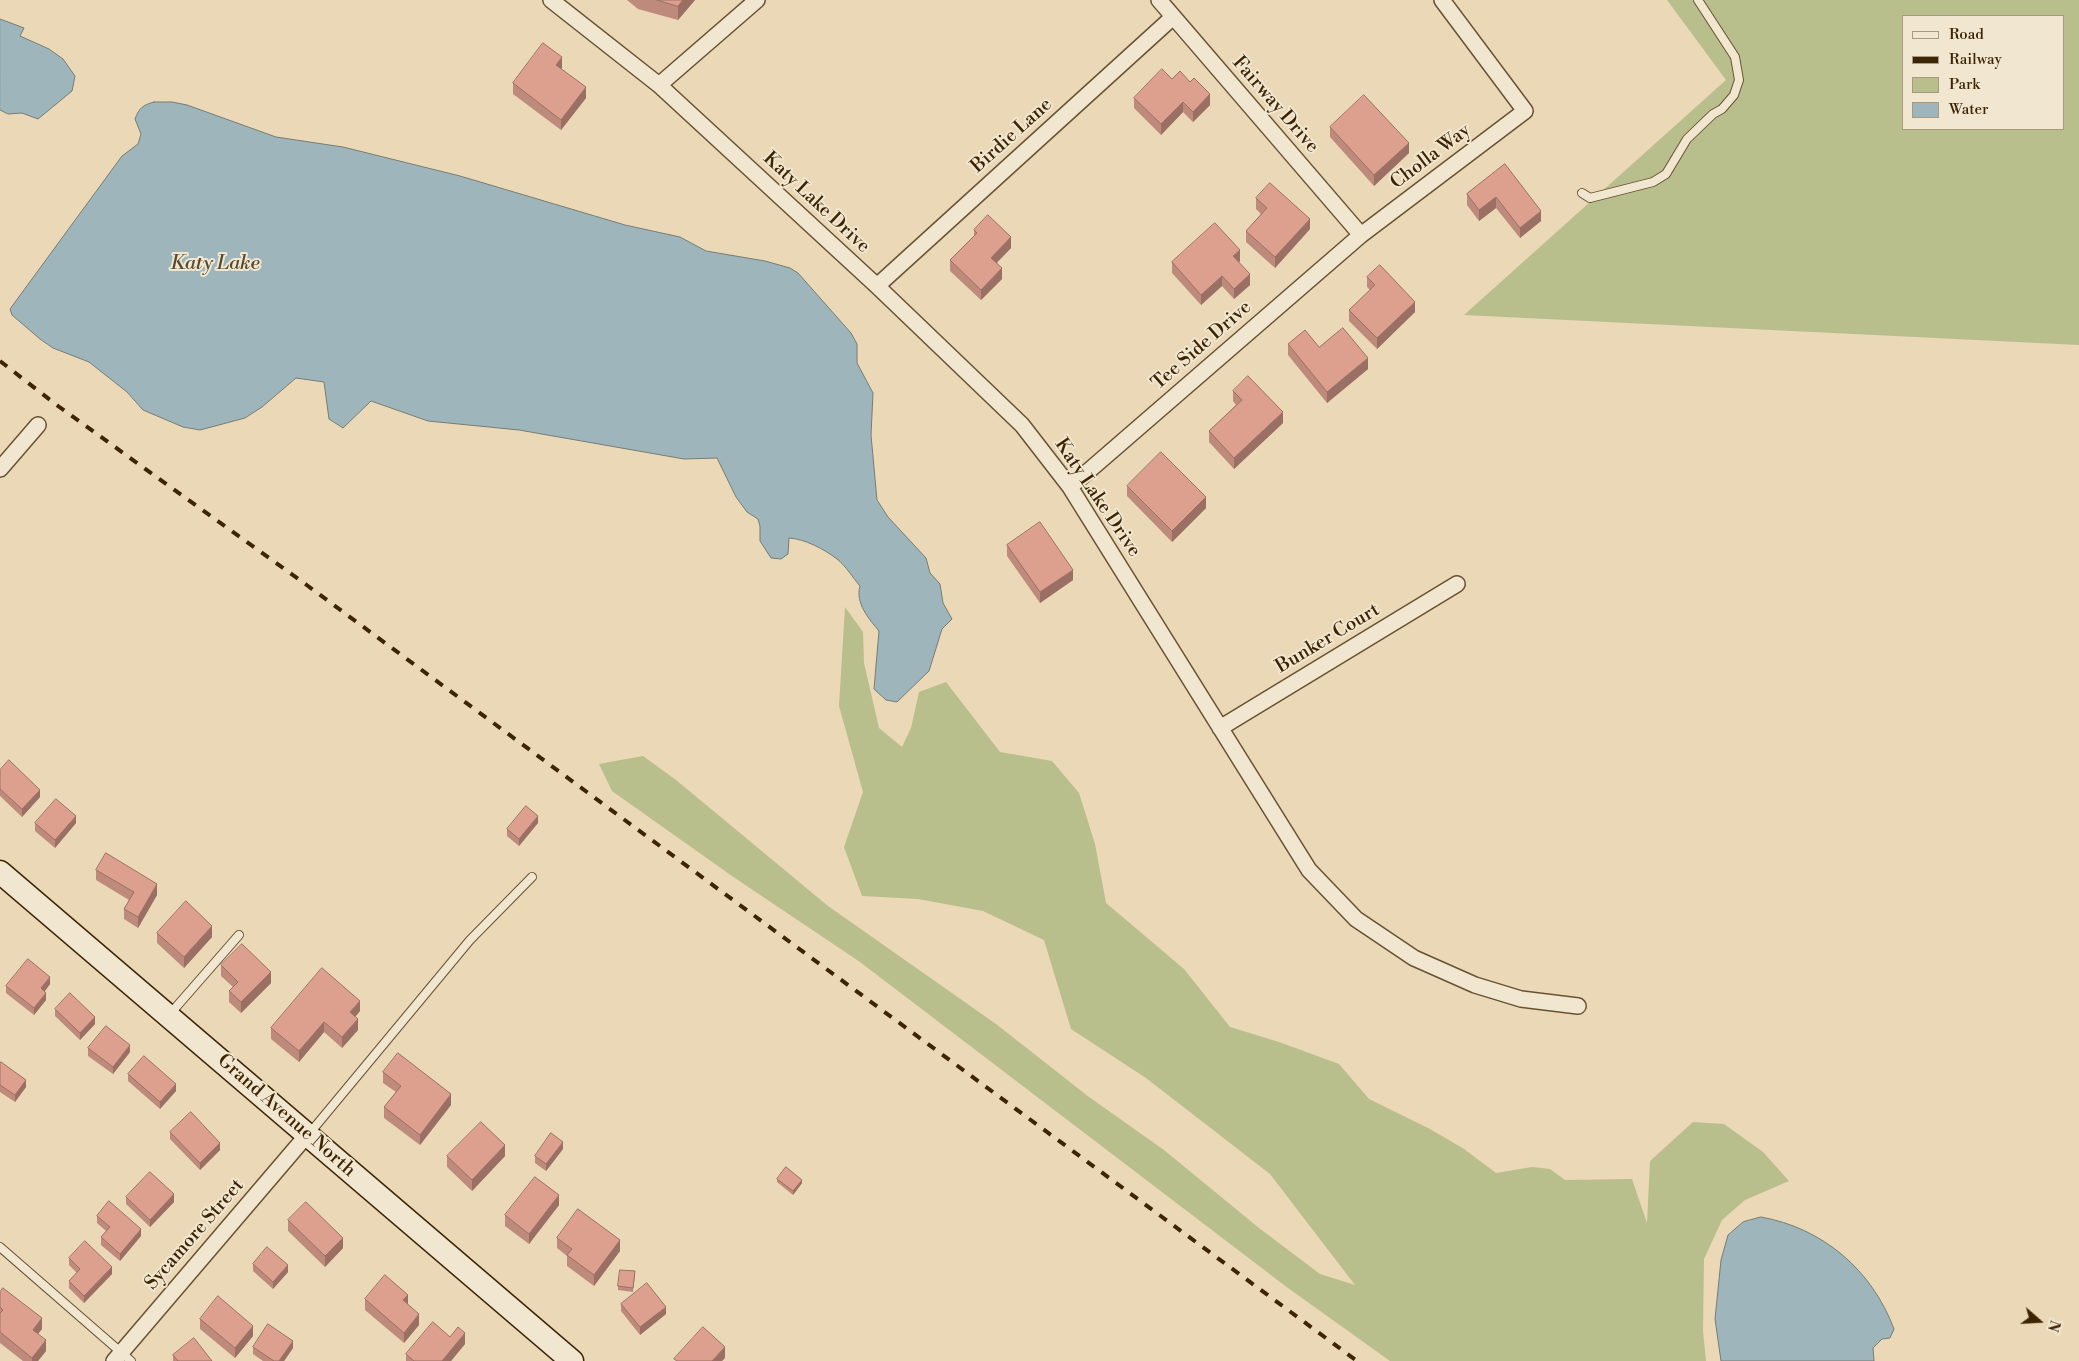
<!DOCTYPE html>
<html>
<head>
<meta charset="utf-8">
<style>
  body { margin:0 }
  #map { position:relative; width:2079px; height:1361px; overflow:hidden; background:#ead8b7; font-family:"Libre Bodoni",serif }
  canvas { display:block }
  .legend { position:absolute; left:1902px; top:15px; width:162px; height:115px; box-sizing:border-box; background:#f1e6d0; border:1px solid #a9997e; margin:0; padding:6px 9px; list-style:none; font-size:15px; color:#3d2504 }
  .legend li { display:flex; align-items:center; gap:10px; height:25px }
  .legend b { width:25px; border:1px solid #a9997e }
  .north { position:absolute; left:2014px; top:1296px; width:50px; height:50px; -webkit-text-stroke:4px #f1e6d0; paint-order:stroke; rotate:109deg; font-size:14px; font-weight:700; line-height:20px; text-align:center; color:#3d2504 }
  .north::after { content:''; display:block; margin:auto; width:18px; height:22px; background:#3d2504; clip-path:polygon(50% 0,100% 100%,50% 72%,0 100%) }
</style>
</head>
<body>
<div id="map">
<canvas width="2079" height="1361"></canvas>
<ul class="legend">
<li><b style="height:6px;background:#f1e6d0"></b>Road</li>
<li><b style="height:6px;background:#3d2504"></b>Railway</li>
<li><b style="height:14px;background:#b9be8d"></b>Park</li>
<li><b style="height:14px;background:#9eb6bb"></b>Water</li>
</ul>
<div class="north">N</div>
</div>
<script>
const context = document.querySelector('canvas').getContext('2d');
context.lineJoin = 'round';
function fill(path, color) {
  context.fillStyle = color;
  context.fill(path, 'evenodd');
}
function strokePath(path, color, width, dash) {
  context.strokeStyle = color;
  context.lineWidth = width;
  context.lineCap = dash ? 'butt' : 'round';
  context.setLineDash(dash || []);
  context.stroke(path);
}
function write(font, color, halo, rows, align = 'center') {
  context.font = font + ' "Libre Bodoni",serif';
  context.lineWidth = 4;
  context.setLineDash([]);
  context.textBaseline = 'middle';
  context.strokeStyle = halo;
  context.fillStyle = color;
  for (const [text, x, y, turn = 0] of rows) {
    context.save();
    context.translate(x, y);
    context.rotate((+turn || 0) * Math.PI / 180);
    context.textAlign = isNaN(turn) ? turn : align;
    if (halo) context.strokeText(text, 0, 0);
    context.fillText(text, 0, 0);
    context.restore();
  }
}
fill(new Path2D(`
  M 1667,0 L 2079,0 L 2079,345 L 1464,315 L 1726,80 ZM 1903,16 L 2063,16 L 2063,129 L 1903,129 Z
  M 845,607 L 863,632 L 864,663 L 879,728 L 902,747 L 911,728 L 919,692 L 946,682 L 1000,752 L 1052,761 L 1079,793 L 1095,844 L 1106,903 L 1184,969 L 1230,1027 L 1279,1042 L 1339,1064 L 1369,1099 L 1430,1129 L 1464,1149 L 1496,1173 L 1532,1167 L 1550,1169 L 1565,1180 L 1632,1179 L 1647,1223 L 1650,1161 L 1693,1122 L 1724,1124 L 1763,1152 L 1789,1181 L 1745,1200 L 1722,1220 L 1704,1259 L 1703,1331 L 1706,1361 L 1390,1361 L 1288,1288 L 860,962 L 732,876 L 612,791 L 599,764 L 643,756 L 676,780 L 828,906 L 996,1024 L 1089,1097 L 1164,1150 L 1259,1228 L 1320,1274 L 1355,1285 L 1270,1174 L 1146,1078 L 1071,1029 L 1044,940 L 983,911 L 918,899 L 862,896 L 844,847 L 863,792 L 839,706 Z`), '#b9be8d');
const water = new Path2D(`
  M 0,19 L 24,28 L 20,36 L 49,49 L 63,59 L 75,76 L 72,91 L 38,119 L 22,113 L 8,114 L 0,110 Z
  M 154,102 L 172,102 L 187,105 L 276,137 L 343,147 L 460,176 L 625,225 L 680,237 L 706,251 L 765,261 L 790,268 L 798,273 L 851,333 L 857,344 L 857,363 L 873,393 L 871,435 L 877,500 L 888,517 L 926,558 L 930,573 L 940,584 L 943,603 L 952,619 L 942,629 L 929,671 L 897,702 L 886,700 L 874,689 L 879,631 C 869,619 855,603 860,586 C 853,578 846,566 837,559 C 824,549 805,539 789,538 L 788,554 L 781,559 L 771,558 L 760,541 L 760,526 L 758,519 L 747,512 L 736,497 L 717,458 L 684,459 L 519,430 L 428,421 L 371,401 L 343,428 L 329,419 L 324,382 L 296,378 L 262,407 L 245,418 L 200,430 L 183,427 L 143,410 L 127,392 L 89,362 L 53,348 L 40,339 L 12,315 L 10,309 L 122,156 L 138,144 L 141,134 L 135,119 C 139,108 143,105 154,102 Z
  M 1761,1217 C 1823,1228 1872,1270 1894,1329 L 1890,1338 L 1882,1339 L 1873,1348 L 1874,1361 L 1721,1361 L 1715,1319 L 1721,1260 L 1728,1235 L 1743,1222 Z`);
fill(water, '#9eb6bb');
strokePath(water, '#777c72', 1);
const service = new Path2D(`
  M 1582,193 L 1590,198 L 1653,182 L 1666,174 L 1687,139 L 1713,114 L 1722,109 L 1734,95 L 1739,80 L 1735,57 L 1698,0
  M 170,1014 L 239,935
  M 309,1134 L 470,940 L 532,877
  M 0,1247 L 131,1361`);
const minor = new Path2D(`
  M 551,0 L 659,85 L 877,286 L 1022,425 L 1070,487 L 1309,870 L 1356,919 L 1414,958 L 1475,985 L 1521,999 L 1578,1006
  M 1159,0 L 1361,235
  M 659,85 L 757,0
  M 877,286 L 1173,17
  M 0,469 L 38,425
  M 1070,487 L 1361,235 L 1525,111 L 1442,0
  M 1220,728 L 1457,584
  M 114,1361 L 307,1135`);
const secondary = new Path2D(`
  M 0,872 L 572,1361`);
strokePath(service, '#685231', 10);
strokePath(minor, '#685231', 18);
strokePath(secondary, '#3d2504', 25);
strokePath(service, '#f1e6d0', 8);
strokePath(minor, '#f1e6d0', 15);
strokePath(secondary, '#f1e6d0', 22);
strokePath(new Path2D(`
  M 0,361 L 58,406 L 308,586 L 1357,1361`), '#3d2504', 4, [9, 9]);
fill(new Path2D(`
  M 627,0 L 695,0 L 678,20 L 638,9 Z
  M 562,68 L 561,69 L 586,98 L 561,130 L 513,94 L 513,83 Z
  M 1172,79 L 1210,105 L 1193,122 L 1183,112 L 1161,135 L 1134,108 L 1134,98 Z
  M 1330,127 L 1409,153 L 1374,186 L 1330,137 Z
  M 1505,164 L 1541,221 L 1520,238 L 1496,208 L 1479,221 L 1467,205 L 1467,194 Z
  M 1256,198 L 1310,229 L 1275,268 L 1246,242 L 1246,231 L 1261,214 L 1256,209 Z
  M 974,230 L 1011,248 L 997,263 L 1002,279 L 981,300 L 950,271 L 950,260 L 974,236 Z
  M 1240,261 L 1239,262 L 1250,285 L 1234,299 L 1222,286 L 1201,305 L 1172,273 L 1172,262 Z
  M 1367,277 L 1415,312 L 1377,349 L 1349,321 L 1349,310 L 1370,290 L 1367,287 Z
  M 1288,344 L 1319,347 L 1368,369 L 1327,403 L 1288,355 Z
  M 1233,391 L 1283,423 L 1234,469 L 1209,442 L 1209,431 L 1236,405 L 1233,401 Z
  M 1127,486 L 1206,508 L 1172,542 L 1127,496 Z
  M 1007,545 L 1073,580 L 1040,603 L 1007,556 Z
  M 0,770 L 40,797 L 22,817 L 0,796 Z
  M 35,823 L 76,823 L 55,848 L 35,831 Z
  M 538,823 L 519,846 L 507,836 L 507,829 Z
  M 96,870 L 157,895 L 138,928 L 124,919 L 124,909 L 129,900 L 96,880 Z
  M 157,933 L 212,937 L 184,968 L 157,943 Z
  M 221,965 L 271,983 L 241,1013 L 229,1002 L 229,991 L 233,987 L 221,976 Z
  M 50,984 L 45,991 L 46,1000 L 34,1015 L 6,993 L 6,986 Z
  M 55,1009 L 95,1024 L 80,1040 L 55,1016 Z
  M 360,1011 L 355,1017 L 358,1030 L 342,1048 L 324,1032 L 299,1062 L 271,1039 L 271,1028 Z
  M 88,1048 L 130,1052 L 113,1074 L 88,1056 Z
  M 0,1064 L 26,1087 L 15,1102 L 0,1092 Z
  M 383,1072 L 451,1105 L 420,1145 L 384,1118 L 384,1107 L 396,1092 L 383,1083 Z
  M 128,1074 L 176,1091 L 160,1109 L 128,1081 Z
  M 170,1132 L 220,1150 L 200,1170 L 170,1139 Z
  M 563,1149 L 546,1171 L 535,1163 L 535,1156 Z
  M 447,1156 L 505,1156 L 472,1191 L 447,1167 Z
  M 777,1179 L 802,1183 L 793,1195 L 777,1182 Z
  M 126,1197 L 174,1202 L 150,1227 L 126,1204 Z
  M 559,1205 L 529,1244 L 505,1226 L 505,1215 Z
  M 97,1216 L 141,1236 L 120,1261 L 101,1245 L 101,1237 L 106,1231 L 97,1223 Z
  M 288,1220 L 343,1248 L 325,1267 L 288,1231 Z
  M 557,1238 L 620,1251 L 594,1286 L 567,1266 L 567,1256 L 557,1248 Z
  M 69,1258 L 112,1274 L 84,1303 L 69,1288 L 69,1281 L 77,1273 L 69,1265 Z
  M 253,1264 L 288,1272 L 273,1289 L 253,1271 Z
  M 635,1275 L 633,1292 L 618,1290 L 618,1286 Z
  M 0,1292 L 42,1329 L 38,1334 L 46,1351 L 38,1361 L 23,1361 L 0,1343 Z
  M 365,1299 L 419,1325 L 404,1343 L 365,1310 Z
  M 621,1304 L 666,1314 L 640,1335 L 621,1311 Z
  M 200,1319 L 253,1336 L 235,1358 L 200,1329 Z
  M 450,1337 L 465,1344 L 451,1361 L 406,1361 L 406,1354 Z
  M 253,1347 L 293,1348 L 284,1361 L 263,1361 L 253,1354 Z
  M 173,1355 L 212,1361 L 173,1361 Z`), '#be8a7b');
fill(new Path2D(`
  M 683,0 L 695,0 L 678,20 L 678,6 Z
  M 562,57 L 562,68 L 556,75 L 556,65 Z
  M 586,87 L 586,98 L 561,130 L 561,120 Z
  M 1210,94 L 1210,105 L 1193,122 L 1193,112 Z
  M 1183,102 L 1183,112 L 1161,135 L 1161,124 Z
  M 1409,143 L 1409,153 L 1374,186 L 1374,175 Z
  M 1496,197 L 1496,208 L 1479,221 L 1479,210 Z
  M 1541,211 L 1541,221 L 1520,238 L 1520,228 Z
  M 1310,219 L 1310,229 L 1275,268 L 1275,257 Z
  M 1011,237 L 1011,248 L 991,268 L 991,258 Z
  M 1240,250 L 1240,261 L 1233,267 L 1233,256 Z
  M 1002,268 L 1002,279 L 981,300 L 981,290 Z
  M 1250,274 L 1250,285 L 1234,299 L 1234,289 Z
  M 1222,276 L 1222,286 L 1201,305 L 1201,295 Z
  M 1415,302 L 1415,312 L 1377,349 L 1377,338 Z
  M 1368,358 L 1368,369 L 1327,403 L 1327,392 Z
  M 1283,412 L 1283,423 L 1234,469 L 1234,458 Z
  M 1206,497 L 1206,508 L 1172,542 L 1172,531 Z
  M 1073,570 L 1073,580 L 1040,603 L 1040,592 Z
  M 40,790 L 40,797 L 22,817 L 22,809 Z
  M 76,816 L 76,823 L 55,848 L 55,840 Z
  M 538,816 L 538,823 L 519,846 L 519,839 Z
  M 157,884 L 157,895 L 138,928 L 138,917 Z
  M 212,926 L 212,937 L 184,968 L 184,957 Z
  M 271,972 L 271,983 L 241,1013 L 241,1002 Z
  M 50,977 L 50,984 L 41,996 L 41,988 Z
  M 46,993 L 46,1000 L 34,1015 L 34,1008 Z
  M 360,1001 L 360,1011 L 350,1023 L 350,1012 Z
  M 95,1017 L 95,1024 L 80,1040 L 80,1033 Z
  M 358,1019 L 358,1030 L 342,1048 L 342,1037 Z
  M 324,1022 L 324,1032 L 299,1062 L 299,1051 Z
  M 130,1045 L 130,1052 L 113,1074 L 113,1067 Z
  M 26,1080 L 26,1087 L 15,1102 L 15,1095 Z
  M 176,1084 L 176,1091 L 160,1109 L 160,1102 Z
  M 451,1094 L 451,1105 L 420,1145 L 420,1135 Z
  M 563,1142 L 563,1149 L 546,1171 L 546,1164 Z
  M 220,1143 L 220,1150 L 200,1170 L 200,1163 Z
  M 505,1145 L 505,1156 L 472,1191 L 472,1180 Z
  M 802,1180 L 802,1183 L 793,1195 L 793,1191 Z
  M 174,1194 L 174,1202 L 150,1227 L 150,1220 Z
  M 559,1195 L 559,1205 L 529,1244 L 529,1234 Z
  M 141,1229 L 141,1236 L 120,1261 L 120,1254 Z
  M 343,1238 L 343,1248 L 325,1267 L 325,1256 Z
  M 620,1240 L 620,1251 L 594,1286 L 594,1275 Z
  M 288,1265 L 288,1272 L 273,1289 L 273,1282 Z
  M 112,1267 L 112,1274 L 84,1303 L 84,1296 Z
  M 408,1295 L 408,1305 L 403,1300 Z
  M 666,1307 L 666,1314 L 640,1335 L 640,1327 Z
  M 419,1314 L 419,1325 L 404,1343 L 404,1333 Z
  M 42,1318 L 42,1329 L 33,1340 L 33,1330 Z
  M 253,1326 L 253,1336 L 235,1358 L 235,1348 Z
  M 465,1333 L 465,1344 L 451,1361 L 442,1361 Z
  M 46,1340 L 46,1351 L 38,1361 L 32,1361 L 32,1358 Z
  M 293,1341 L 293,1348 L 284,1361 L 279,1361 Z
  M 725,1347 L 725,1358 L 722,1361 L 712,1361 Z`), '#9b7064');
const building = new Path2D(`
  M 657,0 L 683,0 L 678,6 Z
  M 543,43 L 562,57 L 556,65 L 586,87 L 561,120 L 513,83 Z
  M 1162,69 L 1172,79 L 1180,71 L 1190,82 L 1194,78 L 1210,94 L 1193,112 L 1183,102 L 1161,124 L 1134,98 Z
  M 1364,95 L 1409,143 L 1374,175 L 1330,127 Z
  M 1505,164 L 1541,211 L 1520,228 L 1496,197 L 1479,210 L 1467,194 Z
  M 1270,183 L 1310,219 L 1275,257 L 1246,231 L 1267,208 L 1256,198 Z
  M 988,215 L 1011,237 L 991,258 L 1002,268 L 981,290 L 950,260 L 977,233 L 974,230 Z
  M 1215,223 L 1240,250 L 1233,256 L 1250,274 L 1234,289 L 1222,276 L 1201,295 L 1172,262 Z
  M 1380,265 L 1415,302 L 1377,338 L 1349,310 L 1375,285 L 1367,277 Z
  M 1343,328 L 1368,358 L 1327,392 L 1288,344 L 1305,330 L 1319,347 Z
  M 1248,376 L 1283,412 L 1234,458 L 1209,431 L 1242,400 L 1233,391 Z
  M 1161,452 L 1206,497 L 1172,531 L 1127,486 Z
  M 1040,522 L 1073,570 L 1040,592 L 1007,545 Z
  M 9,760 L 40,790 L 22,809 L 0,789 L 0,770 Z
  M 56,799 L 76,816 L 55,840 L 35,823 Z
  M 526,806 L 538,816 L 519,839 L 507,829 Z
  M 106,853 L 157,884 L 138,917 L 124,909 L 134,892 L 96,870 Z
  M 186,901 L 212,926 L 184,957 L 157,933 Z
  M 242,944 L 271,972 L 241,1002 L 229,991 L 238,982 L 221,965 Z
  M 28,959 L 50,977 L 41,988 L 46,993 L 34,1008 L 6,986 Z
  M 322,968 L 360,1001 L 350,1012 L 358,1019 L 342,1037 L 324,1022 L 299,1051 L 271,1028 Z
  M 70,993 L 95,1017 L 80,1033 L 55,1009 Z
  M 106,1026 L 130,1045 L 113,1067 L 88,1048 Z
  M 398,1053 L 451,1094 L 420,1135 L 384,1107 L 401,1086 L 383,1072 Z
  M 144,1056 L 176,1084 L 160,1102 L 128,1074 Z
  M 1,1062 L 26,1080 L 15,1095 L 0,1085 L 0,1064 Z
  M 191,1112 L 220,1143 L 200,1163 L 170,1132 Z
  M 481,1122 L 505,1145 L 472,1180 L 447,1156 Z
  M 551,1133 L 563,1142 L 546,1164 L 535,1156 Z
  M 786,1167 L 802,1180 L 793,1191 L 777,1179 Z
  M 150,1172 L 174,1194 L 150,1220 L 126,1197 Z
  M 535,1177 L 559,1195 L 529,1234 L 505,1215 Z
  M 109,1201 L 141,1229 L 120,1254 L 101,1237 L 110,1227 L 97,1216 Z
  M 306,1202 L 343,1238 L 325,1256 L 288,1220 Z
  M 578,1209 L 620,1240 L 594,1275 L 567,1255 L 572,1249 L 557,1238 Z
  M 85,1241 L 112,1267 L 84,1296 L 69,1281 L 80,1269 L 69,1258 Z
  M 267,1247 L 288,1265 L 273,1282 L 253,1264 Z
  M 620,1270 L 635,1271 L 633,1288 L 618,1286 Z
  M 385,1275 L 408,1295 L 403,1300 L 419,1314 L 404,1333 L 365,1299 Z
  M 647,1283 L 666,1307 L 640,1327 L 621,1304 Z
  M 3,1288 L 42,1318 L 33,1330 L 46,1340 L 32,1358 L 0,1332 L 0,1313 L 3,1310 L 0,1307 L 0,1292 Z
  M 218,1296 L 253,1326 L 235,1348 L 200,1319 Z
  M 433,1322 L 450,1337 L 458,1327 L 465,1333 L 442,1361 L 414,1361 L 406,1354 Z
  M 268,1324 L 293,1341 L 279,1361 L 274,1361 L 253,1347 Z
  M 703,1327 L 725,1347 L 712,1361 L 677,1361 L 674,1359 Z
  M 194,1338 L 212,1361 L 178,1361 L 173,1355 Z`);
fill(building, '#dda08f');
strokePath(building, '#9b7064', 1);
write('19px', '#3d2504', '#f1e6d0', [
  ["Fairway Drive",1275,105,49],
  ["Birdie Lane",1012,136,-42],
  ["Cholla Way",1431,157,-37],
  ["Katy Lake Drive",816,203,43],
  ["Tee Side Drive",1202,346,-41],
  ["Katy Lake Drive",1097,498,56],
  ["Bunker Court",1328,639,-31],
  ["Grand Avenue North",286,1116,41],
  ["Sycamore Street",195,1235,-49]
]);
write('italic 20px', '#554932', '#f1e6d0', [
  ["Katy Lake",215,264]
]);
</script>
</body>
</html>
